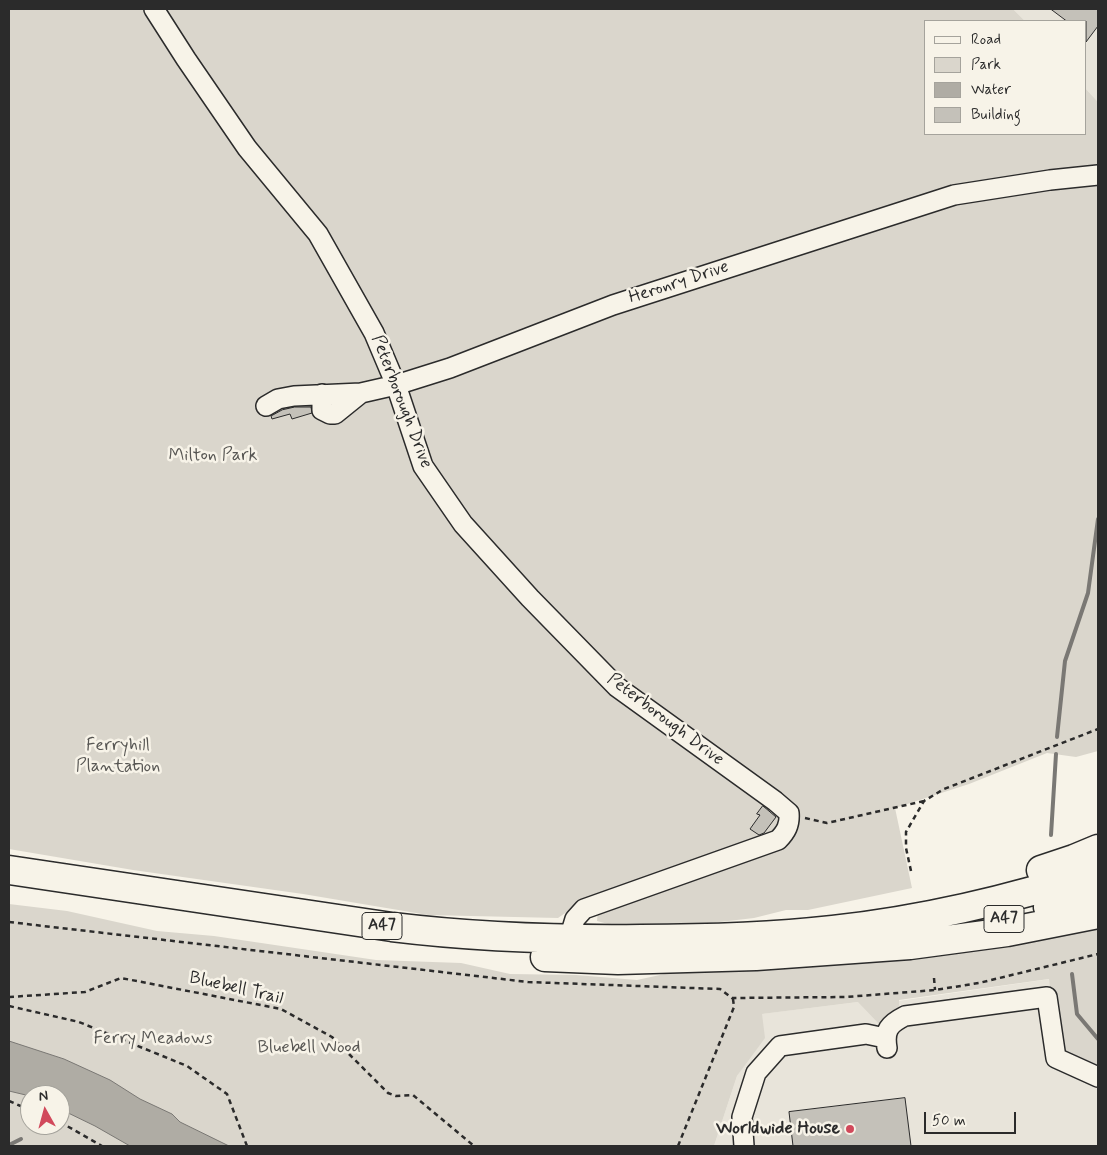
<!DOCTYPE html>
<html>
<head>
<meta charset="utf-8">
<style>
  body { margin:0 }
  #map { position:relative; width:1107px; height:1155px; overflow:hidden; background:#f7f3e8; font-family:Mynerve,sans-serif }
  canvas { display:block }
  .frame { position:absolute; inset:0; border:10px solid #2b2b2b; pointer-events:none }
  .legend { position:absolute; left:924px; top:20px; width:162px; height:115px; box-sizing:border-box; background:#f7f3e8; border:1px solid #a5a39c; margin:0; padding:6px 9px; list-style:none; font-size:15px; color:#2b2b2b }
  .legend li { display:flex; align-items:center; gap:10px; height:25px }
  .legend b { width:25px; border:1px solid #a5a39c }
  .north { position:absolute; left:20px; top:1085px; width:50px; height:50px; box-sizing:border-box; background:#f7f3e8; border:1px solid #a5a39c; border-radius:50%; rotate:353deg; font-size:14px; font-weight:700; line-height:20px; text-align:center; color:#2b2b2b }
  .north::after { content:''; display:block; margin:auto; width:18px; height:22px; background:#d1495b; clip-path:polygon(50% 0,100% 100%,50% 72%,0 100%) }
  .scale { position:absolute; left:924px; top:1112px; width:92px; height:22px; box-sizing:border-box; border:2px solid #2b2b2b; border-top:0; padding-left:6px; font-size:15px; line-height:18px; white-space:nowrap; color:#2b2b2b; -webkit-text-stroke:4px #f7f3e8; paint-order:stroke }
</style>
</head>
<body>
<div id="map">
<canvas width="1107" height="1155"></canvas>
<div class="frame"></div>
<ul class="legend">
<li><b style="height:6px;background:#f7f3e8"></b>Road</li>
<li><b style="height:14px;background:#dad6cc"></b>Park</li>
<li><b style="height:14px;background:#afaca4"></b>Water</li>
<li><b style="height:14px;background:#c4c1b9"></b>Building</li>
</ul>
<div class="north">N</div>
<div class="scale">50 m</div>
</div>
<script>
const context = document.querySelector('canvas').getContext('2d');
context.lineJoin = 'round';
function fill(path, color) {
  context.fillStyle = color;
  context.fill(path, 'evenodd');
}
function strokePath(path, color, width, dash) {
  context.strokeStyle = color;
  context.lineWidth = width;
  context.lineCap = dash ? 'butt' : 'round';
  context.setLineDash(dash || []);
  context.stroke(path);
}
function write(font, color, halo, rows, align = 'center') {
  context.font = font + ' Mynerve,sans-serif';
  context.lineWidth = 5;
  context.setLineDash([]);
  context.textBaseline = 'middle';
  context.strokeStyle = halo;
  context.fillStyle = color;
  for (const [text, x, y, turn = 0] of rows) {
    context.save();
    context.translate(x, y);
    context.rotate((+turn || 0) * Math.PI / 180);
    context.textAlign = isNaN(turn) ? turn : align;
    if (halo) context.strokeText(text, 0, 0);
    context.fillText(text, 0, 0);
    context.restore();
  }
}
fill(new Path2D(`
  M 1013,9 L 1098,9 L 1098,102 L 1086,89 L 1086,21 L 1025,21 Z
  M 1098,963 L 1098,1146 L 714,1146 L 737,1076 L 749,1058 L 761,1014 L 858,1002 L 898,1001 L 1050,979 Z`), '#e8e4da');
fill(new Path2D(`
  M 9,9 L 1013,9 L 1025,21 L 926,21 L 926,134 L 1086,134 L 1086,89 L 1098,102 L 1098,166 L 960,186 L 920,196 L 677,274 L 549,322 L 955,202 L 1039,188 L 1098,183 L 1098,751 L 1076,757 L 1047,753 L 969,784 L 895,808 L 912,888 L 808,910 L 786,910 L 754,918 L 711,923 L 680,926 L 608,924 L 597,921 L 598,909 L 578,904 L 558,918 L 428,915 L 303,894 L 133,870 L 9,849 Z
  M 9,904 L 67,911 L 157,931 L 214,936 L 376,960 L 461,963 L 510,974 L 576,975 L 637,980 L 669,973 L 774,969 L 891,955 L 1098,918 L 1098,1065 L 1058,1049 L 1049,979 L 899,1000 L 899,1010 L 882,1027 L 858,1002 L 762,1014 L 765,1038 L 737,1076 L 714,1146 L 9,1146 ZM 30,1095 L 60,1095 L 60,1125 L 30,1125 Z`), '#dad6cc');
const water = new Path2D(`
  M 9,1041 L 64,1059 L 110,1080 L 140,1099 L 172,1114 L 180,1122 L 229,1146 L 130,1146 L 95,1126 L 60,1109 L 60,1095 L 30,1096 L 9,1091 Z`);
fill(water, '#afaca4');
strokePath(water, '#7a7874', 1);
strokePath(new Path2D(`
  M 1057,737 L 1065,661 L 1088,593 L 1098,519
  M 1051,835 L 1056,754
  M 1072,974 L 1077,1014 L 1098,1039
  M 9,1145 L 21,1139`), '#7a7874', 4);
const building = new Path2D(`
  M 1051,9 L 1098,9 L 1098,26 L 1086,42 L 1086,21 L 1067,21 Z
  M 295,407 L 311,407 L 312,413 L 292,419 L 290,414 L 272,419 L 271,416 L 282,410 Z
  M 763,806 L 776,817 L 764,833 L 759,835 L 750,829 L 760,815 L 757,814 Z
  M 905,1098 L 911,1146 L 793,1146 L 789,1112 Z`);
fill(building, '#c4c1b9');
strokePath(building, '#2b2b2b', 1);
const minor = new Path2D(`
  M 154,9 L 186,59 L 247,148 L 318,234 L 374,333 L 396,385 L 423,466 L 463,524 L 530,598 L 617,687 L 775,801 L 789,813 C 790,825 786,832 778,840 L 584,909 L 575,919 L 569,939
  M 322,394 L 322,410 L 330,414 L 335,414 L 361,393
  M 266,406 L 278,399 L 294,396 L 361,393 L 396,385 L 450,368 L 613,305 L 954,195 L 1050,180 L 1098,175
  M 887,1048 C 884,1030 889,1024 905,1016 L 1047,997 L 1056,1058 L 1098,1077
  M 744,1146 L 742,1117 L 756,1073 L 780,1046 L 866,1034 L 885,1038`);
const highway = new Path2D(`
  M 9,870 L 392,927 C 474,937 558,940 641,939 C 705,939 769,937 833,930 C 923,920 1013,899 1098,871
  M 1041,870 L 1074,859 L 1098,849
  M 1048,907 L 1098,893
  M 545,957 L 618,960 L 756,956 L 910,945 L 1007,932 L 1098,914`);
strokePath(minor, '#2b2b2b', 22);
strokePath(highway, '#2b2b2b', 31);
strokePath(new Path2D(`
  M 805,818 L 827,823 L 924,801
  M 911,871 L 906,848 L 906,832 L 924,801 L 944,789 L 1098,729
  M 9,922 L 528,982 L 720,989 L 732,998 L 846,997 L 935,990 L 979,983 L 1098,954
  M 934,978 L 935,990
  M 9,997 L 85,992 L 121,978 L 281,1009 L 332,1037 L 388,1093 L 396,1096 L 413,1095 L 474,1146
  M 9,1006 L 79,1022 L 187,1066 L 227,1094 L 247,1146
  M 9,1101 L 30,1110
  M 60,1122 L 102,1146
  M 678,1146 L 734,1007 L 733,999`), '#2b2b2b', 2.5, [5, 4]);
strokePath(minor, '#f7f3e8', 19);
strokePath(highway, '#f7f3e8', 28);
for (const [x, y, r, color] of [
  [850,1129,5,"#d1495b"]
]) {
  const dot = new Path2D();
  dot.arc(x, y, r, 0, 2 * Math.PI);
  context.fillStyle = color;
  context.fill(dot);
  strokePath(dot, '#f7f3e8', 2);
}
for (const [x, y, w] of [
  [1004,919,40],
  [382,926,40]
]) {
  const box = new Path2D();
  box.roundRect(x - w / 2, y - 13.5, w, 27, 4);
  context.fillStyle = '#f7f3e8';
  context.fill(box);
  strokePath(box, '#2b2b2b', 1);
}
write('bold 16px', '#2b2b2b', null, [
  ["A47",1004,919],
  ["A47",382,926]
]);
write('18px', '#2b2b2b', '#f7f3e8', [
  ["Heronry Drive",679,283,-18],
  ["Peterborough Drive",401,402,69],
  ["Peterborough Drive",665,720,37],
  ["Bluebell Trail",236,989,13]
]);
write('18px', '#575653', '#f7f3e8', [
  ["Milton Park",213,456],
  ["Ferryhill",118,746],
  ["Plantation",118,767],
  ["Ferry Meadows",153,1039],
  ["Bluebell Wood",309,1048]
]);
write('bold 18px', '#2b2b2b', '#f7f3e8', [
  ["Worldwide House",840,1129]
], 'right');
</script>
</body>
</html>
